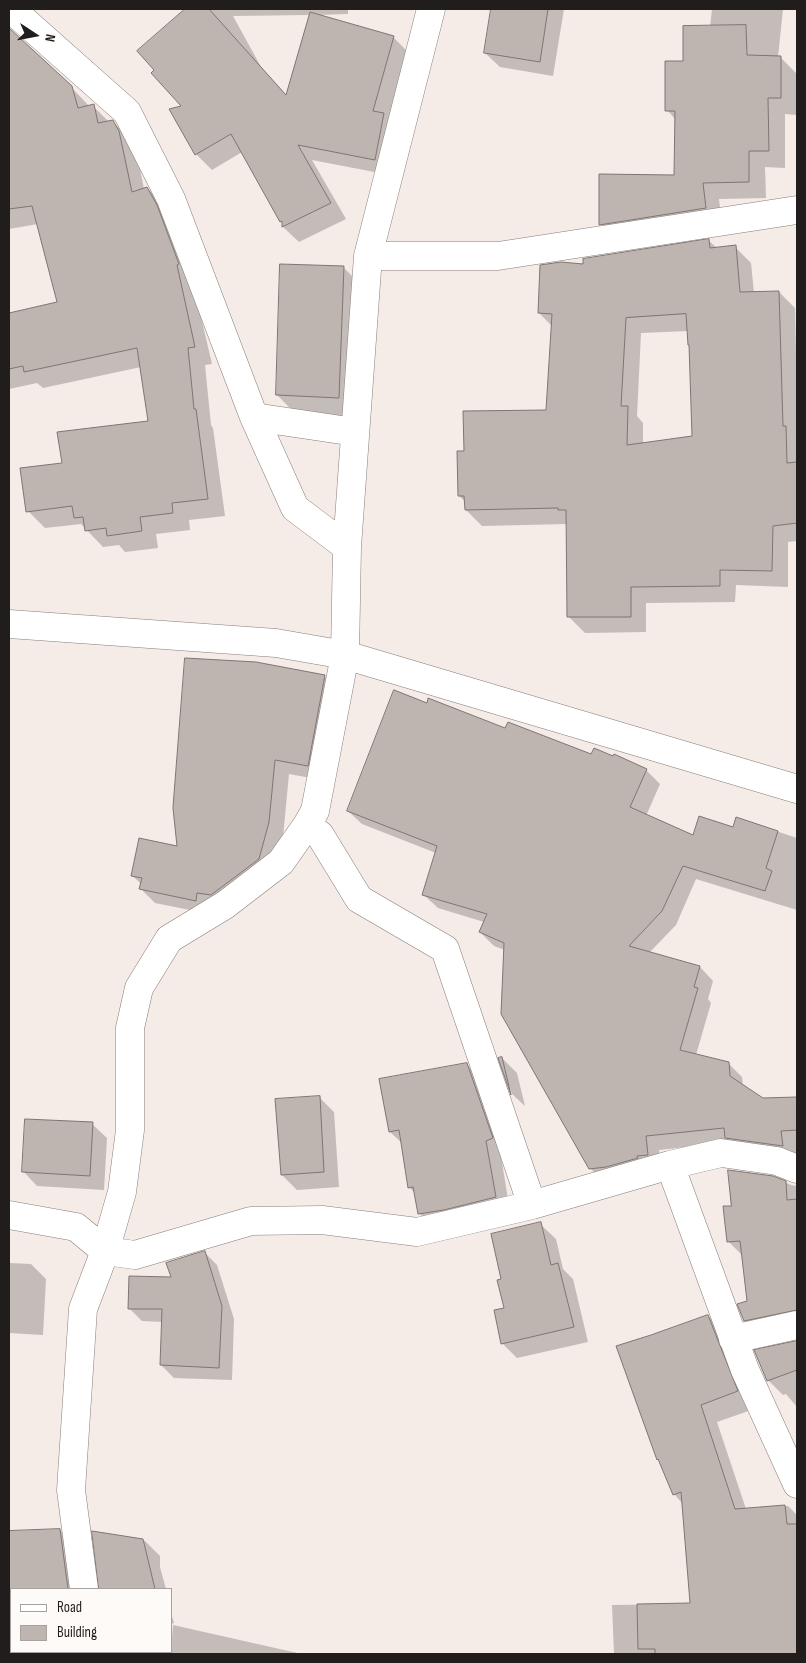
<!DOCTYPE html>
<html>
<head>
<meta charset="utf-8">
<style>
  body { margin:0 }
  #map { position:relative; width:806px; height:1663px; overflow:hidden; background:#f5ebe7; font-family:"Sofia Sans Condensed",sans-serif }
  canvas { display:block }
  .frame { position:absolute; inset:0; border:10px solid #211d1c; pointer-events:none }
  .legend { position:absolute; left:10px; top:1588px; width:162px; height:65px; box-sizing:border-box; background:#fefaf8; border:1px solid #a6a2a0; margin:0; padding:6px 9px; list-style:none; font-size:15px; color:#211d1c }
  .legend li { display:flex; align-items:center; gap:10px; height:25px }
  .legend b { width:25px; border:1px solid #a6a2a0 }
  .north { position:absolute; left:10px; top:10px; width:50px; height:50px; -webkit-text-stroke:4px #fefaf8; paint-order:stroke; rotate:101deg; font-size:14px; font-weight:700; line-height:20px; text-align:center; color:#211d1c }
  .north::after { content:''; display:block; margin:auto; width:18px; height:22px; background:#211d1c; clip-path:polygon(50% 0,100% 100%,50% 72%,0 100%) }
</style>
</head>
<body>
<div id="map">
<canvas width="806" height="1663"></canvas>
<div class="frame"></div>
<ul class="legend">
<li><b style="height:6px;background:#fff"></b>Road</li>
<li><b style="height:14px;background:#beb4b0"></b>Building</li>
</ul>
<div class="north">N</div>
</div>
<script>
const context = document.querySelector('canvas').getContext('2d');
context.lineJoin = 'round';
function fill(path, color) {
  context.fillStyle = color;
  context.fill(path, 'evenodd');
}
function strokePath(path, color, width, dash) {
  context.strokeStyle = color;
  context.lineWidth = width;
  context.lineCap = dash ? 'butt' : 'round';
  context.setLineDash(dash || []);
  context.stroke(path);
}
fill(new Path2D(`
  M 187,9 L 348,9 L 348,14 L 316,15 L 393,37 L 409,53 L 390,175 L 312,160 L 346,219 L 299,242 L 283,227 L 283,224 L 242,152 L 212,170 L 196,154 L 183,107 L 156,70 L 139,51 ZM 310,15 L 287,96 L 261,67 L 233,16 Z
  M 493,9 L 564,9 L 553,76 L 500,67 L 485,53 Z
  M 712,9 L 783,9 L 778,57 L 780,57 L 797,74 L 797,115 L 785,114 L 785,168 L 765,167 L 766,198 L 719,199 L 722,225 L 617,241 L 601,224 L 676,176 L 676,120 L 667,110 L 685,63 L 710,27 Z
  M 9,30 L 71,87 L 90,107 L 93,106 L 109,122 L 114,123 L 131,140 L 136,149 L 144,189 L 147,188 L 164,205 L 193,283 L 212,364 L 205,365 L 211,425 L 213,428 L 225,516 L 189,520 L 190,530 L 156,534 L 158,548 L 125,552 L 119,545 L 103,547 L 81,524 L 45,528 L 28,511 L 63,464 L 149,422 L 141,367 L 43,388 L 37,383 L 9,389 L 9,314 L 58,303 L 38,224 L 9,229 Z
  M 709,241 L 717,248 L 735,247 L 751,263 L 754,293 L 779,292 L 795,308 L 797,397 L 797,541 L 788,542 L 788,587 L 736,585 L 735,602 L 646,603 L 646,632 L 585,633 L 568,616 L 567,524 L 482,526 L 466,510 L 466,502 L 459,496 L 465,452 L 547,411 L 552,326 L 539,313 L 584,265 ZM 688,331 L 690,346 L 694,437 L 643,444 L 643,423 L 637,416 L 641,333 Z
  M 343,267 L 364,288 L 359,418 L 298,416 L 277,395 Z
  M 324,676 L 339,691 L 322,780 L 289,774 L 283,837 L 273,874 L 210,914 L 155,903 L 141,889 L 142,885 L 132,875 L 178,847 Z
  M 428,704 L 506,730 L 646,770 L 660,784 L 646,816 L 694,837 L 734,828 L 737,818 L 797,838 L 797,910 L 696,879 L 676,925 L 649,953 L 700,967 L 713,981 L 708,999 L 711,1003 L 696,1055 L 728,1063 L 742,1077 L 743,1086 L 763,1099 L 797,1098 L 797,1160 L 731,1142 L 659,1150 L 661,1168 L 604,1182 L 590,1168 L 505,950 L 494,946 L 480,932 L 484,922 L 438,908 L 424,895 L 436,853 L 362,824 L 348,811 Z
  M 502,1058 L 517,1073 L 525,1106 L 512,1094 L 500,1059 Z
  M 467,1065 L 482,1080 L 507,1153 L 501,1156 L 510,1212 L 434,1228 L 419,1213 L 415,1193 L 409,1187 L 403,1144 L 390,1132 Z
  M 319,1097 L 334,1112 L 339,1187 L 297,1190 L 282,1175 Z
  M 92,1124 L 107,1138 L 104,1190 L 37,1186 L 23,1171 Z
  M 773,1177 L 791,1185 L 797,1186 L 797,1294 L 761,1306 L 742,1255 L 728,1241 L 733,1207 Z
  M 540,1224 L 556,1239 L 563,1269 L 573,1279 L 588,1342 L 517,1358 L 502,1343 L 505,1309 L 503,1280 Z
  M 204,1252 L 217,1265 L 234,1319 L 232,1380 L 174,1378 L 161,1365 L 163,1322 L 142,1321 L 130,1309 L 172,1278 Z
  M 9,1263 L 31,1264 L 46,1279 L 43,1335 L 9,1333 Z
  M 741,1310 L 797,1310 L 797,1327 L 760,1335 L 745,1320 Z
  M 708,1316 L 725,1333 L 754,1409 L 717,1422 L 746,1509 L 788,1506 L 797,1515 L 797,1654 L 614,1654 L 612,1605 L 691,1604 L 683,1504 L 674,1494 L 661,1462 L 658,1459 Z
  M 797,1342 L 797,1407 L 786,1394 L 783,1395 L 768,1380 L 756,1351 Z
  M 60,1530 L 75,1545 L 80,1589 L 11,1589 L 11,1652 L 76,1652 L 76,1654 L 9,1654 L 9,1533 Z
  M 94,1532 L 145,1541 L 160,1556 L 160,1567 L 166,1589 L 101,1589 Z
  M 171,1613 L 174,1623 L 171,1624 Z
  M 173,1625 L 302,1654 L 166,1654 L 167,1652 L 171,1652 Z`), '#0003');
const building = new Path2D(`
  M 185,9 L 209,9 L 286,95 L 310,12 L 394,36 L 373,111 L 384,113 L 375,160 L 298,145 L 331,203 L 282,227 L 282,221 L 280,222 L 231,134 L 195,155 L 169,109 L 181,106 L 151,73 L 154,70 L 137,51 Z
  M 491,9 L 548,9 L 540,62 L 484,53 Z
  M 746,25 L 747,55 L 781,56 L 781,98 L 768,98 L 769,151 L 749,151 L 749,182 L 703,183 L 706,208 L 599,225 L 599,174 L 674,175 L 675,111 L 665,111 L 665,61 L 683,61 L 683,26 Z
  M 9,28 L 72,86 L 78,108 L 94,104 L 98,123 L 113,120 L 114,122 L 119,131 L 132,192 L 147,187 L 157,205 L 179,264 L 177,265 L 195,347 L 188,348 L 194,409 L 196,409 L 208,499 L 172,503 L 173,513 L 140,517 L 142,531 L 107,536 L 106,528 L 85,531 L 83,517 L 74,518 L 72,506 L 26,512 L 20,468 L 62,463 L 57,432 L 148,421 L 137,348 L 24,372 L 23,366 L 9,369 L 9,313 L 57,302 L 32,206 L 9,209 Z
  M 709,239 L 710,248 L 736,245 L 740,292 L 779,291 L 783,426 L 786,426 L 787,463 L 797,462 L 797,523 L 773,526 L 772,571 L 720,570 L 720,586 L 631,587 L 631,617 L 567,617 L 566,510 L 558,510 L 558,508 L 465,510 L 464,496 L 458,496 L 457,451 L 464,451 L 463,411 L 546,410 L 552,314 L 538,313 L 540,265 L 561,262 L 583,264 L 583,259 ZM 686,314 L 688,345 L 689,345 L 692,436 L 627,445 L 628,406 L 621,406 L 626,318 Z
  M 280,264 L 344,266 L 339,398 L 276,395 Z
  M 185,658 L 256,662 L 325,675 L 308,766 L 275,760 L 269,822 L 259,859 L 211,895 L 197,893 L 196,901 L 139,889 L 142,878 L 131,876 L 139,838 L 177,846 L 173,808 Z
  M 394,690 L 427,703 L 428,698 L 505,728 L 508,722 L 591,754 L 594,748 L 613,756 L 614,754 L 647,769 L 630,807 L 693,835 L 699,816 L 733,827 L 736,817 L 778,831 L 766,868 L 772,871 L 765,891 L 683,866 L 662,911 L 629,946 L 700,966 L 694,987 L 698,988 L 680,1050 L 729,1062 L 730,1076 L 763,1098 L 797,1097 L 797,1130 L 781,1131 L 783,1146 L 725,1138 L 724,1128 L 646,1136 L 648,1155 L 637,1156 L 638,1158 L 606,1167 L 589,1169 L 501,1014 L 504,943 L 479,932 L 487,914 L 422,895 L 437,846 L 347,811 Z
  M 502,1057 L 511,1095 L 498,1058 Z
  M 467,1063 L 493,1138 L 486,1141 L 496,1197 L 444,1210 L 418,1214 L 413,1187 L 408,1188 L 399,1130 L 389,1132 L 379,1079 Z
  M 320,1096 L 324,1172 L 281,1175 L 275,1099 Z
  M 25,1119 L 93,1122 L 90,1176 L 22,1172 Z
  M 728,1170 L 773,1176 L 786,1181 L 787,1200 L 797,1199 L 797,1310 L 744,1321 L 737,1304 L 747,1301 L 740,1241 L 727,1242 L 723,1206 L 731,1206 Z
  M 541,1222 L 551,1265 L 558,1263 L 574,1327 L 501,1344 L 494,1310 L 504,1308 L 497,1280 L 501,1279 L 491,1234 Z
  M 205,1251 L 222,1306 L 219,1368 L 160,1365 L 162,1309 L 128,1309 L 129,1276 L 171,1277 L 166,1263 Z
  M 708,1315 L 738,1391 L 701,1405 L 735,1509 L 785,1505 L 787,1524 L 797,1524 L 797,1654 L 655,1654 L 655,1649 L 638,1649 L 637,1604 L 690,1603 L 681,1492 L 673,1495 L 658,1459 L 657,1460 L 616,1346 L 651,1335 Z
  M 797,1341 L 797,1370 L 767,1381 L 754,1350 Z
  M 60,1529 L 68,1589 L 9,1589 L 9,1531 Z
  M 92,1531 L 143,1539 L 155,1589 L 99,1589 Z`);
fill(building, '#beb4b0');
strokePath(building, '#7e7572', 1);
const minor = new Path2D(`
  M 11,9 L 127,112 L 171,199 L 254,417 L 295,508 L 347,547
  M 368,256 L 498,256 L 797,210
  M 254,417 L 355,432
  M 9,624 L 276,643 L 345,655 L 797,789
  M 307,825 L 320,835 L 359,899 L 445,949 L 532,1205
  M 670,1165 L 745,1370 L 797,1484
  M 9,1215 L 76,1227 L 105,1251 L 135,1255 L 251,1221 L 322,1220 L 417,1232 L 532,1205 L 670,1165 L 721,1153 L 777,1161 L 797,1169
  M 733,1339 L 797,1325
  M 84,1589 L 71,1490 L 83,1309 L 105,1251 L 122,1192 L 130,1130 L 130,1028 L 139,988 L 169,939 L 225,905 L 281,862 L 307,825 L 315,811 L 345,655 L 347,547 L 368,256 L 431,9
  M 92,1652 L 93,1654`);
strokePath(minor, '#877e7a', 29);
strokePath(minor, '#fff', 28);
</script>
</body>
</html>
